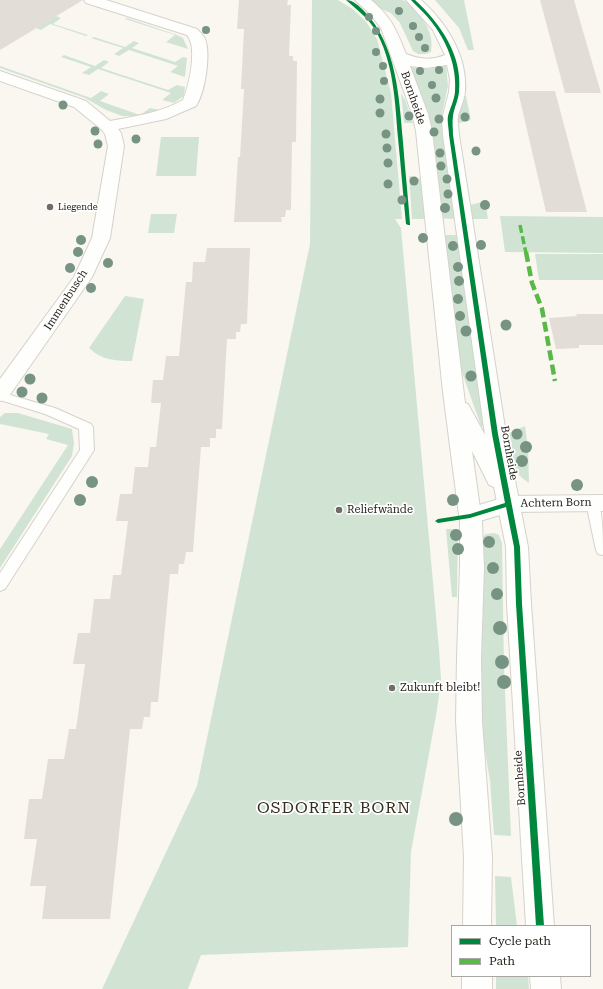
<!DOCTYPE html>
<html>
<head>
<meta charset="utf-8">
<style>
  body { margin:0 }
  #map { position:relative; width:603px; height:989px; overflow:hidden; background:#faf7f0; font-family:"Roboto Serif",serif }
  canvas { display:block }
  .legend { position:absolute; left:451px; top:925px; width:140px; height:52px; box-sizing:border-box; background:#fff; border:1px solid #a8a7a4; margin:0; padding:5px 7px; list-style:none; font-size:12px; color:#26231b }
  .legend li { display:flex; align-items:center; gap:8px; height:20px }
  .legend b { width:20px; border:1px solid #a8a7a4 }
</style>
</head>
<body>
<div id="map">
<canvas width="603" height="989"></canvas>
<ul class="legend">
<li><b style="height:5px;background:#00873e"></b>Cycle path</li>
<li><b style="height:5px;background:#58b947"></b>Path</li>
</ul>
</div>
<script>
const context = document.querySelector('canvas').getContext('2d');
context.lineJoin = 'round';
function fill(path, color) {
  context.fillStyle = color;
  context.fill(path, 'evenodd');
}
function strokePath(path, color, width, dash) {
  context.strokeStyle = color;
  context.lineWidth = width;
  context.lineCap = dash ? 'butt' : 'round';
  context.setLineDash(dash || []);
  context.stroke(path);
}
function write(font, color, halo, rows, align = 'center') {
  context.font = font + ' "Roboto Serif",serif';
  context.lineWidth = 3.5;
  context.setLineDash([]);
  context.textBaseline = 'middle';
  context.strokeStyle = halo;
  context.fillStyle = color;
  for (const [text, x, y, turn = 0] of rows) {
    context.save();
    context.translate(x, y);
    context.rotate((+turn || 0) * Math.PI / 180);
    context.textAlign = isNaN(turn) ? turn : align;
    if (halo) context.strokeText(text, 0, 0);
    context.fillText(text, 0, 0);
    context.restore();
  }
}
fill(new Path2D(`
  M 312,0 L 338,0 L 354,10 L 367,23 L 377,39 L 391,93 L 402,219 L 395,219 L 401,228 L 439,649 L 441,679 L 437,710 L 411,852 L 408,947 L 201,955 L 188,989 L 102,989 L 197,786 L 310,244 Z
  M 368,0 C 377,0 394,0 402,0 C 407,1 412,7 415,10 C 426,22 434,35 431,52 L 426,54 L 418,54 L 413,51 L 400,23 L 391,13 L 376,7 Z
  M 435,0 L 464,0 L 474,50 L 468,50 L 459,28 Z
  M 56,16 L 61,18 L 53,24 L 88,35 L 86,36 L 50,24 L 41,30 L 36,28 Z
  M 127,18 L 177,35 L 183,38 L 188,49 L 166,42 L 175,35 L 125,19 Z
  M 94,37 L 125,47 L 134,41 L 139,43 L 132,48 L 175,62 L 183,57 L 187,58 L 185,77 L 170,72 L 178,66 L 129,50 L 119,56 L 114,54 L 123,48 L 91,38 Z
  M 64,55 L 95,66 L 104,60 L 109,62 L 101,68 L 168,90 L 177,85 L 185,87 L 184,96 L 174,103 L 162,100 L 171,93 L 98,69 L 89,75 L 82,73 L 91,67 L 61,57 Z
  M 0,66 L 91,98 L 101,91 L 109,94 L 100,101 L 140,115 L 150,108 L 160,110 L 140,116 L 122,116 L 106,110 L 85,98 L 0,68 Z
  M 446,66 L 448,86 L 441,118 L 455,219 L 439,218 L 407,67 L 426,69 Z
  M 401,93 L 406,102 L 413,123 L 404,123 Z
  M 464,96 L 466,96 L 471,120 L 456,124 Z
  M 161,137 L 199,137 L 196,176 L 156,176 Z
  M 409,176 L 422,179 L 426,219 L 412,219 Z
  M 485,201 L 488,219 L 469,219 L 467,206 Z
  M 151,214 L 177,214 L 174,233 L 148,233 Z
  M 500,216 L 603,217 L 603,253 L 505,252 Z
  M 440,235 L 457,235 L 485,426 L 481,426 L 454,350 Z
  M 535,254 L 603,254 L 603,280 L 539,280 Z
  M 125,296 L 144,299 L 132,361 C 116,361 101,360 89,348 Z
  M 5,413 L 18,413 L 72,429 L 74,443 L 72,456 L 0,568 L 0,549 L 68,445 L 46,439 L 49,434 L 0,424 L 0,417 Z
  M 525,426 L 528,448 L 529,483 C 511,472 508,455 504,435 Z
  M 446,529 L 458,529 L 457,597 L 452,597 Z
  M 494,533 L 499,535 L 502,543 L 504,666 L 511,836 L 494,835 L 490,781 L 480,720 L 480,539 L 486,534 Z
  M 495,876 L 511,877 L 517,926 L 496,926 Z
  M 496,976 L 528,976 L 529,989 L 496,989 Z`), '#d1e4d4');
fill(new Path2D(`
  M 0,0 L 83,0 L 0,50 Z
  M 239,0 L 288,0 L 287,5 L 291,5 L 289,56 L 293,56 L 293,61 L 297,61 L 296,142 L 292,142 L 291,210 L 286,210 L 285,217 L 281,217 L 282,222 L 234,222 L 238,157 L 240,157 L 244,89 L 241,89 L 244,29 L 237,29 Z
  M 540,0 L 574,0 L 601,93 L 565,93 Z
  M 518,91 L 555,91 L 587,212 L 546,212 Z
  M 207,248 L 250,248 L 247,324 L 241,324 L 240,332 L 236,332 L 236,339 L 227,339 L 222,429 L 216,429 L 216,438 L 210,438 L 210,447 L 201,447 L 193,552 L 186,552 L 184,564 L 179,564 L 178,574 L 170,574 L 158,702 L 151,702 L 150,717 L 144,717 L 142,729 L 130,729 L 110,919 L 42,919 L 46,886 L 30,886 L 37,839 L 24,839 L 29,799 L 42,799 L 48,759 L 64,759 L 69,729 L 76,729 L 85,664 L 73,664 L 78,633 L 90,633 L 94,599 L 110,599 L 113,575 L 121,575 L 128,521 L 116,521 L 120,494 L 132,494 L 135,467 L 148,467 L 150,447 L 156,447 L 161,403 L 151,403 L 153,380 L 163,380 L 166,356 L 179,356 L 186,282 L 192,282 L 193,262 L 205,262 Z
  M 576,314 L 603,314 L 603,345 L 579,345 L 579,348 L 556,349 L 549,318 L 577,316 Z`), '#e3ddd8');
const service = new Path2D(`
  M 0,392 L 55,408 L 91,424 L 93,427 L 94,450 L 5,589 L 0,591 L 0,573 L 80,450 L 79,429 L 45,414 L 0,400 Z
  M 593,498 L 598,500 C 603,515 603,538 603,555 L 598,554 L 596,550 L 586,503 L 588,500 Z`);
const minor = new Path2D(`
  M 84,0 L 106,0 L 197,29 C 200,32 203,35 205,39 C 211,54 205,93 196,106 L 166,119 L 118,129 L 121,133 L 124,146 L 110,238 L 92,277 L 7,399 L 0,401 L 0,379 L 74,277 L 92,238 L 108,146 L 105,134 L 101,129 L 74,107 L 0,81 L 0,71 L 86,101 L 110,121 C 136,116 160,113 183,100 C 189,86 198,47 187,35 L 86,3 Z
  M 603,495 L 603,511 L 510,512 L 470,524 L 462,522 L 459,516 L 462,510 L 509,496 Z`);
const tertiary = new Path2D(`
  M 355,0 L 371,0 C 392,18 396,29 406,54 C 419,59 431,61 445,55 L 433,30 L 406,0 L 421,0 C 447,23 468,57 465,92 C 464,101 460,108 458,116 C 457,122 459,129 459,135 L 506,434 L 528,547 L 531,604 L 554,926 L 526,926 L 507,604 L 506,547 L 494,487 L 489,485 L 472,451 L 482,523 L 484,567 L 481,658 L 482,721 L 492,857 L 491,926 L 463,926 L 464,857 L 456,721 L 457,658 L 460,567 L 460,523 L 443,392 L 416,131 L 412,114 L 381,28 L 370,14 ZM 447,65 L 450,79 L 449,92 L 442,119 L 443,135 L 485,435 L 468,404 L 465,403 L 432,131 L 428,114 L 410,66 L 426,68 Z
  M 462,976 L 492,976 L 492,989 L 462,989 Z
  M 530,976 L 560,976 L 561,989 L 531,989 Z`);
strokePath(service, '#d5d2cb', 2);
strokePath(minor, '#d5d2cb', 2);
strokePath(tertiary, '#d5d2cb', 2);
fill(service, '#fefefd');
fill(minor, '#fefefd');
fill(tertiary, '#fefefd');
strokePath(new Path2D(`
  M 520,225 L 526,253`), '#58b947', 3.5, [8, 3.5]);
strokePath(new Path2D(`
  M 526,252 L 532,283 L 542,309 L 555,381`), '#58b947', 4.5, [10, 4.5]);
fill(new Path2D(`
  M 346,0 C 353,0 359,6 364,11 C 397,45 399,97 403,142 C 405,169 408,197 410,224 L 410,225 L 408,225 L 406,224 C 403,195 401,167 398,138 C 395,102 394,61 374,28 C 366,16 356,9 346,0 Z
  M 411,0 L 415,0 C 441,24 463,56 459,92 C 458,101 454,108 453,116 C 452,122 453,129 453,135 L 498,434 L 520,547 L 522,604 L 544,926 L 536,926 L 516,604 L 514,547 L 506,507 L 470,518 L 438,523 L 435,521 L 438,519 L 470,514 L 505,503 L 492,434 L 449,135 C 449,129 447,122 448,116 C 450,108 454,101 455,92 C 457,66 447,41 430,20 C 425,13 417,7 411,0 Z`), '#00873e');
context.fillStyle = '#779483';
for (const [x, y, r] of [
  [399,11,4],
  [369,17,4],
  [413,26,4],
  [206,30,4],
  [376,31,4],
  [419,37,4],
  [425,48,4],
  [376,52,4],
  [383,66,4],
  [439,70,4],
  [420,71,4],
  [384,81,4],
  [432,85,4],
  [436,98,4.5],
  [380,99,4.5],
  [63,105,4.5],
  [380,113,4.5],
  [409,116,4.5],
  [465,117,4.5],
  [439,119,4.5],
  [95,131,4.5],
  [434,132,4.5],
  [386,134,4.5],
  [136,139,4.5],
  [98,144,4.5],
  [387,148,4.5],
  [476,151,4.5],
  [440,153,4.5],
  [388,163,4.5],
  [441,166,4.5],
  [447,179,4.5],
  [414,181,4.5],
  [388,184,4.5],
  [448,194,4.5],
  [402,200,4.5],
  [485,205,5],
  [445,208,5],
  [423,238,5],
  [81,240,5],
  [481,245,5],
  [453,246,5],
  [78,252,5],
  [108,263,5],
  [458,267,5],
  [70,268,5],
  [459,281,5],
  [91,288,5],
  [458,299,5],
  [460,316,5],
  [506,325,5.5],
  [466,331,5.5],
  [471,376,5.5],
  [30,379,5.5],
  [22,392,5.5],
  [42,398,5.5],
  [517,434,5.5],
  [526,447,6],
  [522,461,6],
  [92,482,6],
  [577,485,6],
  [80,500,6],
  [453,500,6],
  [456,535,6],
  [489,542,6],
  [458,549,6],
  [493,568,6],
  [497,594,6],
  [500,628,7],
  [502,662,7],
  [504,682,7],
  [456,819,7]
]) {
  context.beginPath();
  context.arc(x, y, r, 0, 2 * Math.PI);
  context.fill();
}
for (const [x, y, r, color] of [
  [50,207,4,"#706d66"],
  [339,510,4,"#706d66"],
  [392,688,4,"#706d66"]
]) {
  const dot = new Path2D();
  dot.arc(x, y, r, 0, 2 * Math.PI);
  context.fillStyle = color;
  context.fill(dot);
  strokePath(dot, '#fff', 1.5);
}
write('9px', '#26231b', '#fff', [
  ["Liegende",58,207]
], 'left');
write('11px', '#26231b', '#fff', [
  ["Bornheide",413,98,71],
  ["Immenbusch",66,300,-57],
  ["Bornheide",509,453,80],
  ["Achtern Born",556,503,-1],
  ["Bornheide",520,778,-94]
]);
write('11px', '#26231b', '#fff', [
  ["Reliefwände",347,510],
  ["Zukunft bleibt!",400,688]
], 'left');
context.letterSpacing = '1px';
write('16px', '#352e1d', '#fff', [
  ["OSDORFER BORN",334,808]
]);
context.letterSpacing = '0px';
</script>
</body>
</html>
